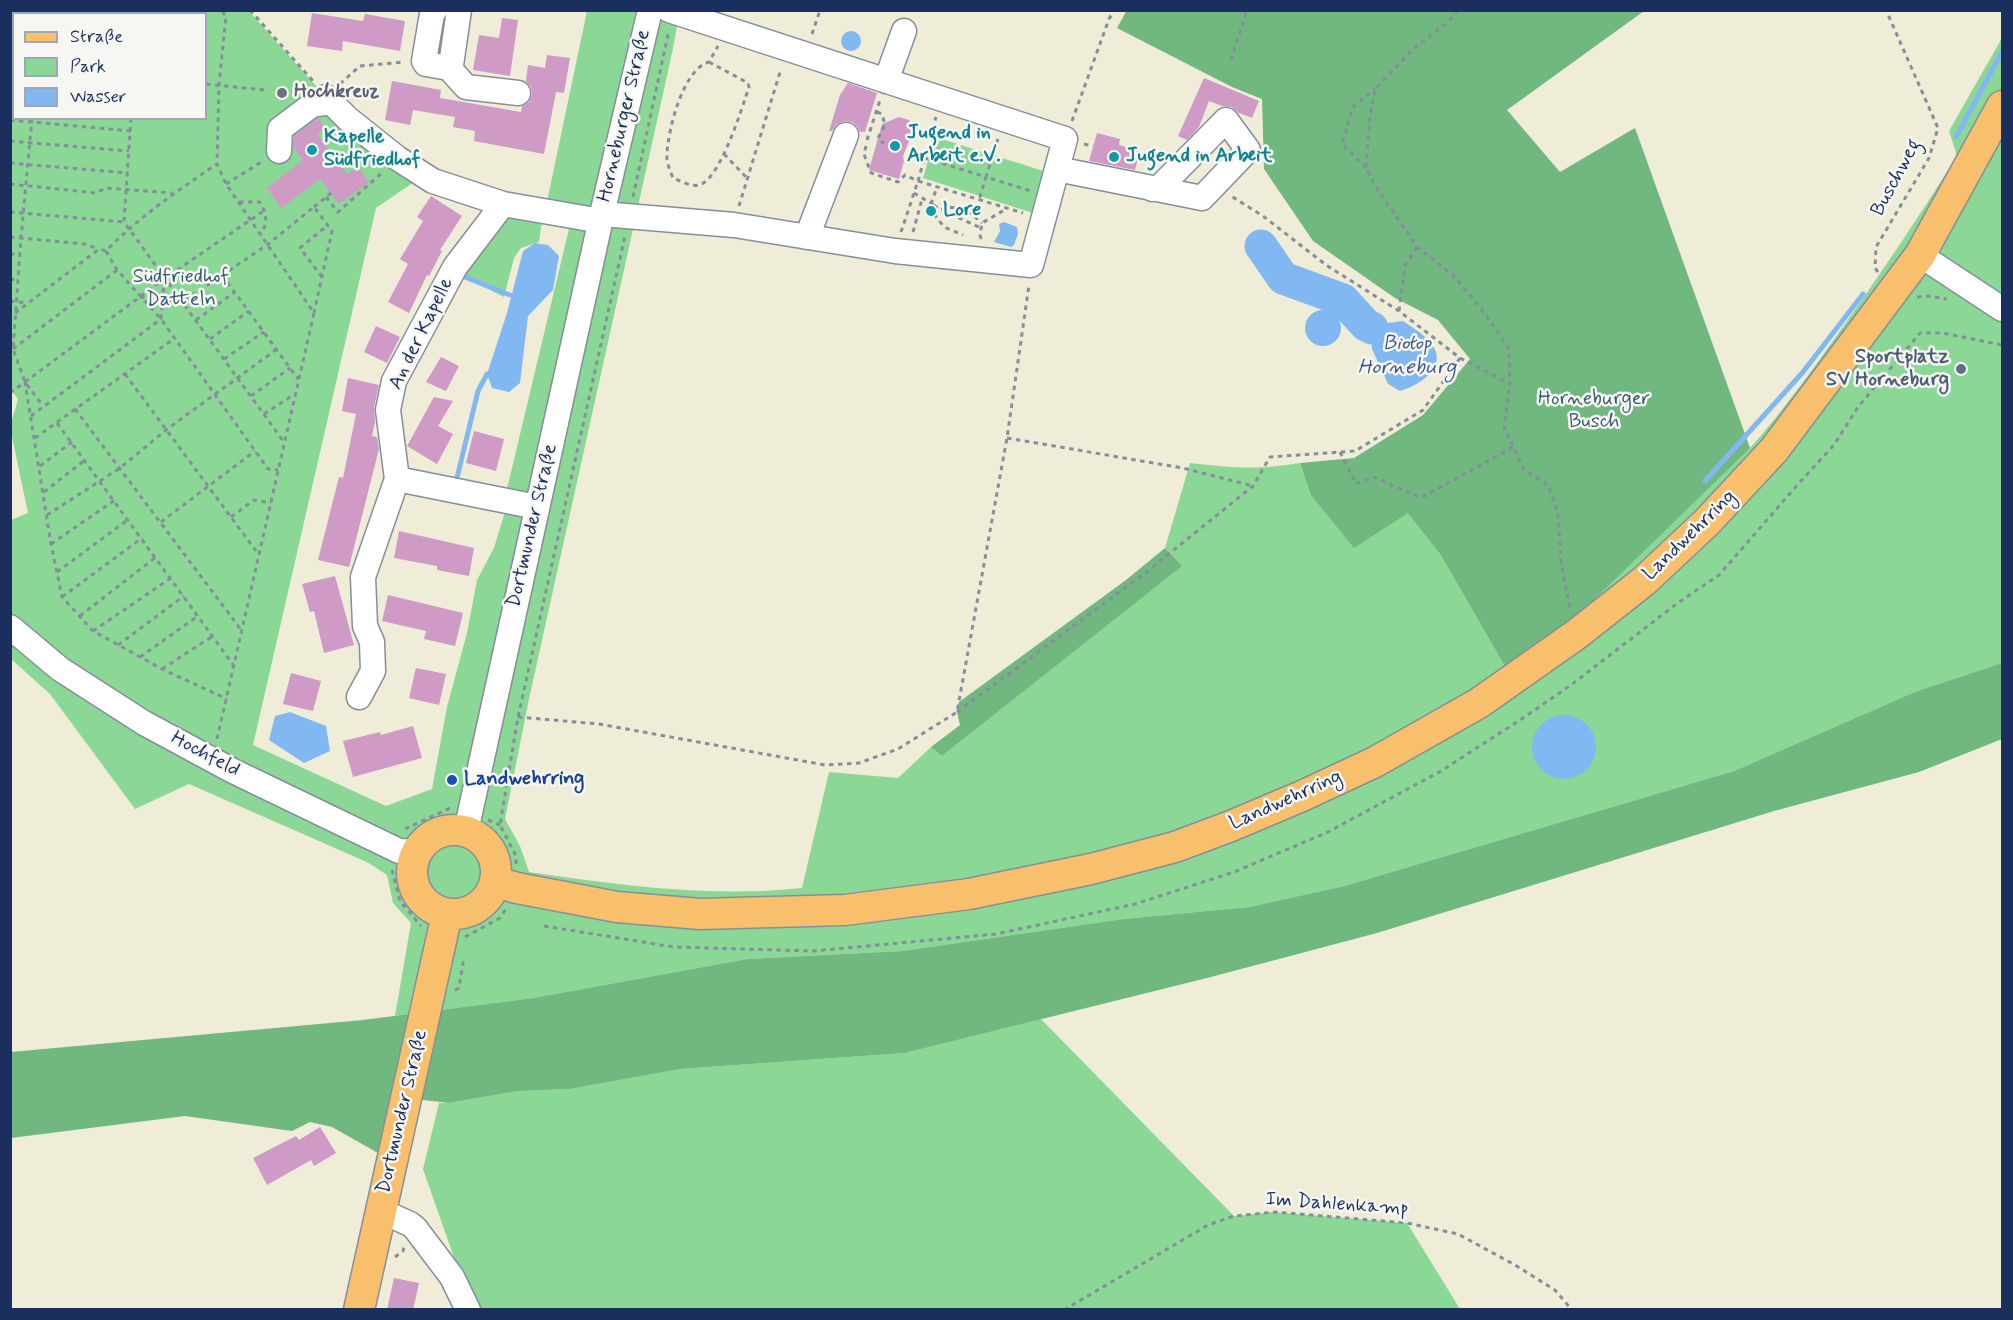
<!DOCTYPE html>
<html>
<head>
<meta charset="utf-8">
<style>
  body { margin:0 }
  #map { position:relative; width:2013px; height:1320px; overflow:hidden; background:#efecd8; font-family:Mynerve,sans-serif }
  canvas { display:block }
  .frame { position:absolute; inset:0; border:12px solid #1b2f5e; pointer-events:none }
  .legend { position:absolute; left:12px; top:12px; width:195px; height:108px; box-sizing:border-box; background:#f6f6f2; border:2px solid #9ea6b7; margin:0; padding:8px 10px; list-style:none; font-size:18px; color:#1b2f5e }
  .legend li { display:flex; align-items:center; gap:12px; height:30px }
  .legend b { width:30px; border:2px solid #9ea6b7 }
</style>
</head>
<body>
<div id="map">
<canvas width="2013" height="1320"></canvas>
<div class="frame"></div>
<ul class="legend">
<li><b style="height:8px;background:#f8bf6c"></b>Straße</li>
<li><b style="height:16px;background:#8bd896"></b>Park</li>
<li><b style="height:16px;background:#82b8f1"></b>Wasser</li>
</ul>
</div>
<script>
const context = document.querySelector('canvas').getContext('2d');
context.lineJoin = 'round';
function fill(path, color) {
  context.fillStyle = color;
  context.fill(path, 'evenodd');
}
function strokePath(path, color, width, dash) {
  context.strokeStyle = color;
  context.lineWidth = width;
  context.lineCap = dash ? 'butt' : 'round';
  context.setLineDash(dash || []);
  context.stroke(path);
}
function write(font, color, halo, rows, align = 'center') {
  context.font = font + ' Mynerve,sans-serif';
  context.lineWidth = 5;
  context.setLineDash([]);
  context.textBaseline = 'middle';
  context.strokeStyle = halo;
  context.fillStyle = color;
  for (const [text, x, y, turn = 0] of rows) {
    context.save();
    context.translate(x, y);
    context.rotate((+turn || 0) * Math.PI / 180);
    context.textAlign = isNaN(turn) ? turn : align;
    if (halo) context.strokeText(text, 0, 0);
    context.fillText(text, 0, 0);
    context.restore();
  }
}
fill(new Path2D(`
  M 11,11 L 249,11 L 326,97 L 417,180 L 376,208 L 253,745 L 386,806 L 432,789 L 447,707 L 467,633 L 477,580 L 494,548 L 504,515 L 507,489 L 572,216 L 545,211 L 587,11 L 680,11 L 672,53 L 529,699 L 505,819 L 520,846 L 529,872 C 621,885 708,898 802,888 L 829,772 L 898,778 L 931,747 L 942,756 L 1181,566 L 1165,548 L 1190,463 C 1231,468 1258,470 1300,463 L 1314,498 L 1408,512 L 1440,554 L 1507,670 L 1750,448 C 1783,411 1813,369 1842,328 C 1882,272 1920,215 1957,156 L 1949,131 L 2002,38 L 2002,663 L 1917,691 L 1734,771 L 1344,886 L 1249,907 L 1123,919 L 902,951 L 747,959 L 533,998 L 395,1016 L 411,923 L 393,903 L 387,875 L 369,863 L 189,784 L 135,809 L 50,694 L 11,659 L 11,520 L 28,513 L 10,427 L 18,399 L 10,389 L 10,69 L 13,65 L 10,55 ZM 14,14 L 206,14 L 206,118 L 14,118 Z
  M 935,137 L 1050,173 L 1036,214 L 923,178 Z
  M 502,215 L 542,221 L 539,242 L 521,248 L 514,258 L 504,297 L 460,275 Z
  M 1041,1019 L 1234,1216 L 1273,1212 L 1407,1223 L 1460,1309 L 472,1309 L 423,1169 L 439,1103 L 449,1103 L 518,1091 L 570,1089 L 681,1069 L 905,1053 Z`), '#8bd896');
fill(new Path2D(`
  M 1127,10 L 1644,11 L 1507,110 L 1560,172 L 1635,128 L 1750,448 L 1569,624 L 1507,670 L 1440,554 L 1408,513 L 1354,548 L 1311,495 L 1300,463 L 1354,458 L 1423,415 L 1470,359 L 1438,320 L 1395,298 L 1313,241 L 1264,169 L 1262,99 L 1232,87 L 1117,28 Z
  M 1165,548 L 1182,566 L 942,756 L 931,747 L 960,725 L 957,712 L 959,702 L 1126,580 Z
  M 2002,663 L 2002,739 L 1919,772 L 1774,811 L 1377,933 L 1207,978 L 905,1053 L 681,1069 L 570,1089 L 518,1091 L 449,1103 L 406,1098 L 392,1161 L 332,1127 L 310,1122 L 292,1131 L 185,1116 L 11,1138 L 11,1052 L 363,1020 L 533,998 L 747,959 L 902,951 L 1123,919 L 1249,907 L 1344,886 L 1734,771 L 1917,691 Z`), '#70b87f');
fill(new Path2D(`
  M841 41a10 10 0 1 1 20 0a10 10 0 1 1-20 0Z
  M 1004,222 L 1017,227 L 1018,234 L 1014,245 L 1011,247 L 994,242 L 1000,231 L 999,224 Z
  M 535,243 L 548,245 L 559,256 L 553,290 L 528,316 L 520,383 L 509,392 L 492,388 L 487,374 L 507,313 L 523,251 Z
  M1305 328a18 18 0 1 1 36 0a18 18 0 1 1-36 0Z
  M 1403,321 C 1410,326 1419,331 1426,338 C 1453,362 1424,384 1400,391 L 1388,384 L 1372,349 L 1372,325 Z
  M 290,712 L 326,726 L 330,751 L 304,763 L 269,740 L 275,716 Z
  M1532 747a32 32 0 1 1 64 0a32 32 0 1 1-64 0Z`), '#82b8f1');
strokePath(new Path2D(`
  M 1956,137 L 2002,52
  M 465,277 L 510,295
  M 457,478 L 478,391 L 487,374
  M 1705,481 L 1803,372 L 1863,294`), '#82b8f1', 5);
strokePath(new Path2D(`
  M 1261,246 L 1283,278 L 1343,300 L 1366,325 L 1372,328`), '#82b8f1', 33);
fill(new Path2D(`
  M 312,13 L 363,21 L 365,14 L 405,21 L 400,51 L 343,41 L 342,51 L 307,46 Z
  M 502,18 L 518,20 L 510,76 L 473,70 L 479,35 L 499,38 Z
  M 547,55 L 570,58 L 564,93 L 556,92 L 544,154 L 474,141 L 475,131 L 453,127 L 455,117 L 413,110 L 410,125 L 385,120 L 392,81 L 441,90 L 440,98 L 521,112 L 522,106 L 529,102 L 532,95 L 531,87 L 526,81 L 528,65 L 545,68 Z
  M 1204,78 L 1259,101 L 1252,118 L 1239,113 L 1232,107 L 1222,106 L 1209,101 L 1199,127 L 1187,140 L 1178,136 Z
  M 848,83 L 877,93 L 865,132 L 860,132 L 857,126 L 852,122 L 844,121 L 837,124 L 832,131 L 829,131 L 840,95 Z
  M 899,117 L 909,120 L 914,129 L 903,156 L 904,161 L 899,179 L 869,170 L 882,124 Z
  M 318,118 L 325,128 L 317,134 L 347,174 L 358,167 L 369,182 L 339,204 L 320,179 L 281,208 L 267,188 L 303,160 L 293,147 L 294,136 Z
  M 1097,133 L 1120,139 L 1119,145 L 1140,151 L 1135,170 L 1089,161 Z
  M 431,196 L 462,216 L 440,250 L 442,251 L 429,276 L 427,275 L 409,313 L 388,302 L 408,264 L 400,259 L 423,221 L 417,217 Z
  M 376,326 L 400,337 L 387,363 L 364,352 Z
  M 441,357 L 459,366 L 446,391 L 426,382 Z
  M 348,378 L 379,385 L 374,407 L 375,422 L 372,436 L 377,437 L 379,449 L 349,567 L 318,560 L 339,477 L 343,478 L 356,414 L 342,411 Z
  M 434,397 L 453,401 L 438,426 L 453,434 L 437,464 L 407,446 Z
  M 474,431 L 504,439 L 496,471 L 466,463 Z
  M 399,531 L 474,548 L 469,576 L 437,570 L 437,566 L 394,558 Z
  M 335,576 L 354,645 L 324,653 L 314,611 L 310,612 L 302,584 Z
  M 388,595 L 463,613 L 455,646 L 424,639 L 426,631 L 382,621 Z
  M 416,668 L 446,674 L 439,705 L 409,698 Z
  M 291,673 L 321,681 L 313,711 L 283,704 Z
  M 413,726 L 422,758 L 353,777 L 343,741 L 380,732 L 381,735 Z
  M 320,1127 L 336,1153 L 314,1166 L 311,1160 L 267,1185 L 253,1158 L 296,1136 L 299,1140 Z
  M 394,1278 L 419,1283 L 413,1310 L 387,1310 Z`), '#cf9ac6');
const minor = new Path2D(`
  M 435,10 L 432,14 L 424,61 L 426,64 L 449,68 L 451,65 L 459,10
  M 449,68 L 466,87 L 518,93
  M 886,81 L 904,31
  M 326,97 L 348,119 L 397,158 L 433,181 L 503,204 L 601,221
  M 279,151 L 280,129 L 312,105 L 332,102
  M 1057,169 L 1202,198 L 1248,150 L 1226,120 L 1160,187 L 1152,189
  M 602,214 L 734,225 L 895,251 L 1031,265 L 1065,139 L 669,10
  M 807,237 L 846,135
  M 1920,255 L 2002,309
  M 397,479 L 537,507
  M 10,627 L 60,669 L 144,723 L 233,771 L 399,851 L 417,852
  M 359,697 L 373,671 L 372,642 L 365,626 L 363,577 L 397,479 L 388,410 L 394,381 L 455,267 L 503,204
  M 466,831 L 602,214 L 650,10
  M 381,1211 L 410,1224 L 415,1228 L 452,1277 L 468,1310`);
const major = new Path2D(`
  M412 872a42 42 0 1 1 84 0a42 42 0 1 1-84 0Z
  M 495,882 L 517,888 L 617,907 L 700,914 L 845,910 L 969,894 L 1091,869 L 1175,847 L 1231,826 L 1302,796 L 1375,762 L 1479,703 L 1577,634 L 1644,581 L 1707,522 L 1774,450 L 1920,255 L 2002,106
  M 359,1310 L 447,914`);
strokePath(minor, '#858e9b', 27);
strokePath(major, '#858e9b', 33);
strokePath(new Path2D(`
  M 250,10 L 313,81
  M 1458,10 L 1447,23 L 1413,49 L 1375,89 L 1370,117 L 1366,168 L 1374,184 L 1417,247 L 1454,276 L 1486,315 L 1509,349 L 1510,384 L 1504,427 L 1524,470 L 1548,485 L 1558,513 L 1561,562 L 1570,608
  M 43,14 L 43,10
  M 139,14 L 139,10
  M 812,34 L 820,10
  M 1231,60 L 1246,13 L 1242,10
  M 709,62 L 748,83 L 749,87 C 742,108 720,180 699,185 C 690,187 681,181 673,178 C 670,170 666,162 667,154 C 668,130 683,69 709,62 L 718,46
  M 10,65 L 14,65
  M 206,84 L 264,90
  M 340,84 L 360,66 L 404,62
  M 10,98 L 14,98
  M 877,112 L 882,114 L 885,125 L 878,138 L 884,144
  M 32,118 L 21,238 L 13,349 L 25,382 L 43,406
  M 131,118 L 124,222 L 284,442
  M 10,120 L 131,131
  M 1072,121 L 1109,19 L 1114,10
  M 998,139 L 986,177 L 1031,191
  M 867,140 L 880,100
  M 10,141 L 129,151
  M 1084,144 L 1093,146
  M 866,146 L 864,154 L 871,173 L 898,182 L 905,175 L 918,181 L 936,117
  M 724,154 L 747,178
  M 925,158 L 986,177 L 979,200
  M 10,163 L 128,173
  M 1366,168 L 1342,144 L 1353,107 L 1375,89
  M 10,184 L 96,193 L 106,188 L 172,193
  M 226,184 L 263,161
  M 914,193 L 934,205 L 932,207
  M 326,197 L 338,212 L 383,172
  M 633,197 L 669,30
  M 239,202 L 260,202 C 267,213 268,224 260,235
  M 931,204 L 937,187
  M 934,205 L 940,210 C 959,203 968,211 982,223
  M 739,206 L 781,69
  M 314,207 L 331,193
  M927.5 211a3.5 3.5 0 1 1 7 0a3.5 3.5 0 1 1-7 0Z
  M 942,210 L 981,228
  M 10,212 L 124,222
  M 934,214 L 944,227 L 963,235
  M 901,232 L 918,181 L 1023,213
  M 913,232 L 922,199
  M 10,237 L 84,244 L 99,249
  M 981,239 L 980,235 L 982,223 L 1008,208
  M 106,251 L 117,270 L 161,319 L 268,469 L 278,470
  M 10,254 L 20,254
  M 1878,272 L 1875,268 L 1876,247 L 1929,158 L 1938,128 L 1886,10
  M 222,275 L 298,379
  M 322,277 L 300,248 L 328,225
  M 10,279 L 17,280
  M 140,297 L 182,302 L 267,245 L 314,207 L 332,231 L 314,313
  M 1917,297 L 1929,296 L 1947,299
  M 10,301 L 28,303
  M 1399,311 L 1405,266 L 1417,247
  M 15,313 L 99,249 L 106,251 C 139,217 177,191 217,164
  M 196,320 L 235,292
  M 210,339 L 249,311
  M 13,349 L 117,270
  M 1460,358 L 1510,384
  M 224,359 L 264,332
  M 125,374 L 259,555
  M 25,382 L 164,279 L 265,210
  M 10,393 L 25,382 L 51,544 L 62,597 L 93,631 L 162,669 L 227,699
  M 251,396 L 290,368
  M 75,409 L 242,631
  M 264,414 L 295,394
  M 31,416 L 161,319 L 164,281
  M 57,423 L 234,666
  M 35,438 L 175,338
  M 1007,438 L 1183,468 L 1253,486
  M 1340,452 L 1356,484 L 1374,477 L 1421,498 L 1513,447
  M 40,466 L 72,442
  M 44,492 L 85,460
  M 47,515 L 120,468 L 166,430 L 277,349
  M 231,517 L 254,500 L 271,503
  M 161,522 L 255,451
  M 51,544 L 115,500
  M 57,572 L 129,519
  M 62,597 L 142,538
  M 80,616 L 156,557
  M 93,631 L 171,578
  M 118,645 L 184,596
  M 140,657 L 198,616
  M 162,669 L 213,636
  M 957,712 L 1149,570 L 1253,486 L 1270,457 L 1355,451 L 1423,410 L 1460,358 L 1399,311 L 1326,265 L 1263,216 L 1231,196
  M 518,717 L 599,724 L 825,765 L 859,763 L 898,749 L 957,712 L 1007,438 L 1029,285
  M 217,739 L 314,313 L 226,184 L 217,164 L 219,85 L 226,16 L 221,10
  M 488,820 L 500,825
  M 405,829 L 450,808
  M 516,864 L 516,856 L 500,825 L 518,717 L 625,236
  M 392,870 L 400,901 L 421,926
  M 544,926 L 674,947 L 813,951 L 996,934 L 1135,904 L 1234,872 L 1326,833 L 1441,771 L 1520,720 L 1571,685 L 1679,602 L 1719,575 L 1800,482 L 1834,445 L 1858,407 L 1920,333 L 1943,333 L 2002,345
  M 465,937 L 500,918 L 506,909
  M 455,990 L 459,988 L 464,957
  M 395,1257 L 403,1251 L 404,1247
  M 1064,1310 L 1208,1225 L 1234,1216 L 1275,1212 L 1407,1223 L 1458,1234 L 1515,1265 L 1555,1290 L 1572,1310`), '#858e9b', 3, [4.5, 4.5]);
strokePath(minor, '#fff', 24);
strokePath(major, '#f8bf6c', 30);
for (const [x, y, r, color] of [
  [282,93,6,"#6b7280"],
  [895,146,6,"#0f9aa8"],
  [312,150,6,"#0f9aa8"],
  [1114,157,6,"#0f9aa8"],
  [931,211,6,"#0f9aa8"],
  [1961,369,6,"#5c6f8a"],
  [452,780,6,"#1a4fb4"]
]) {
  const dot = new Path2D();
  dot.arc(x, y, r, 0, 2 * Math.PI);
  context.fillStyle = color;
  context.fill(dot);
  strokePath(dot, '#f6f6f2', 2);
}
write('bold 20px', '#5b616d', '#f6f6f2', [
  ["Hochkreuz",294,93]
], 'left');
write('20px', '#1b2f5e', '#f6f6f2', [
  ["Horneburger Straße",625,116,-77],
  ["Buschweg",1897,178,-62],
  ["An der Kapelle",422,334,-64],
  ["Dortmunder Straße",533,526,-77],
  ["Landwehrring",1690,536,-44],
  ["Hochfeld",205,755,28],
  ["Landwehrring",1286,801,-24],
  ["Dortmunder Straße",403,1112,-77],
  ["Im Dahlenkamp",1337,1205,4]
]);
write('bold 20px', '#0d838f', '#f6f6f2', [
  ["Jugend in",907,134],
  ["Arbeit e.V.",907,157],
  ["Kapelle",324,138],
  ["Südfriedhof",324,161],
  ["Jugend in Arbeit",1126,157],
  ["Lore",943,211]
], 'left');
write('20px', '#37596c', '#f6f6f2', [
  ["Südfriedhof",181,278],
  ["Datteln",181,301],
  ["Horneburger",1594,400],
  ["Busch",1594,423]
]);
write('bold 20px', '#4e5e75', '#f6f6f2', [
  ["Sportplatz",1949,358],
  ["SV Horneburg",1949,381]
], 'right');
write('bold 20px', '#164399', '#f6f6f2', [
  ["Landwehrring",464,780]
], 'left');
write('italic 21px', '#3a588a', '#f6f6f2', [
  ["Biotop",1407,345],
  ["Horneburg",1407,369]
]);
</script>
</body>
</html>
